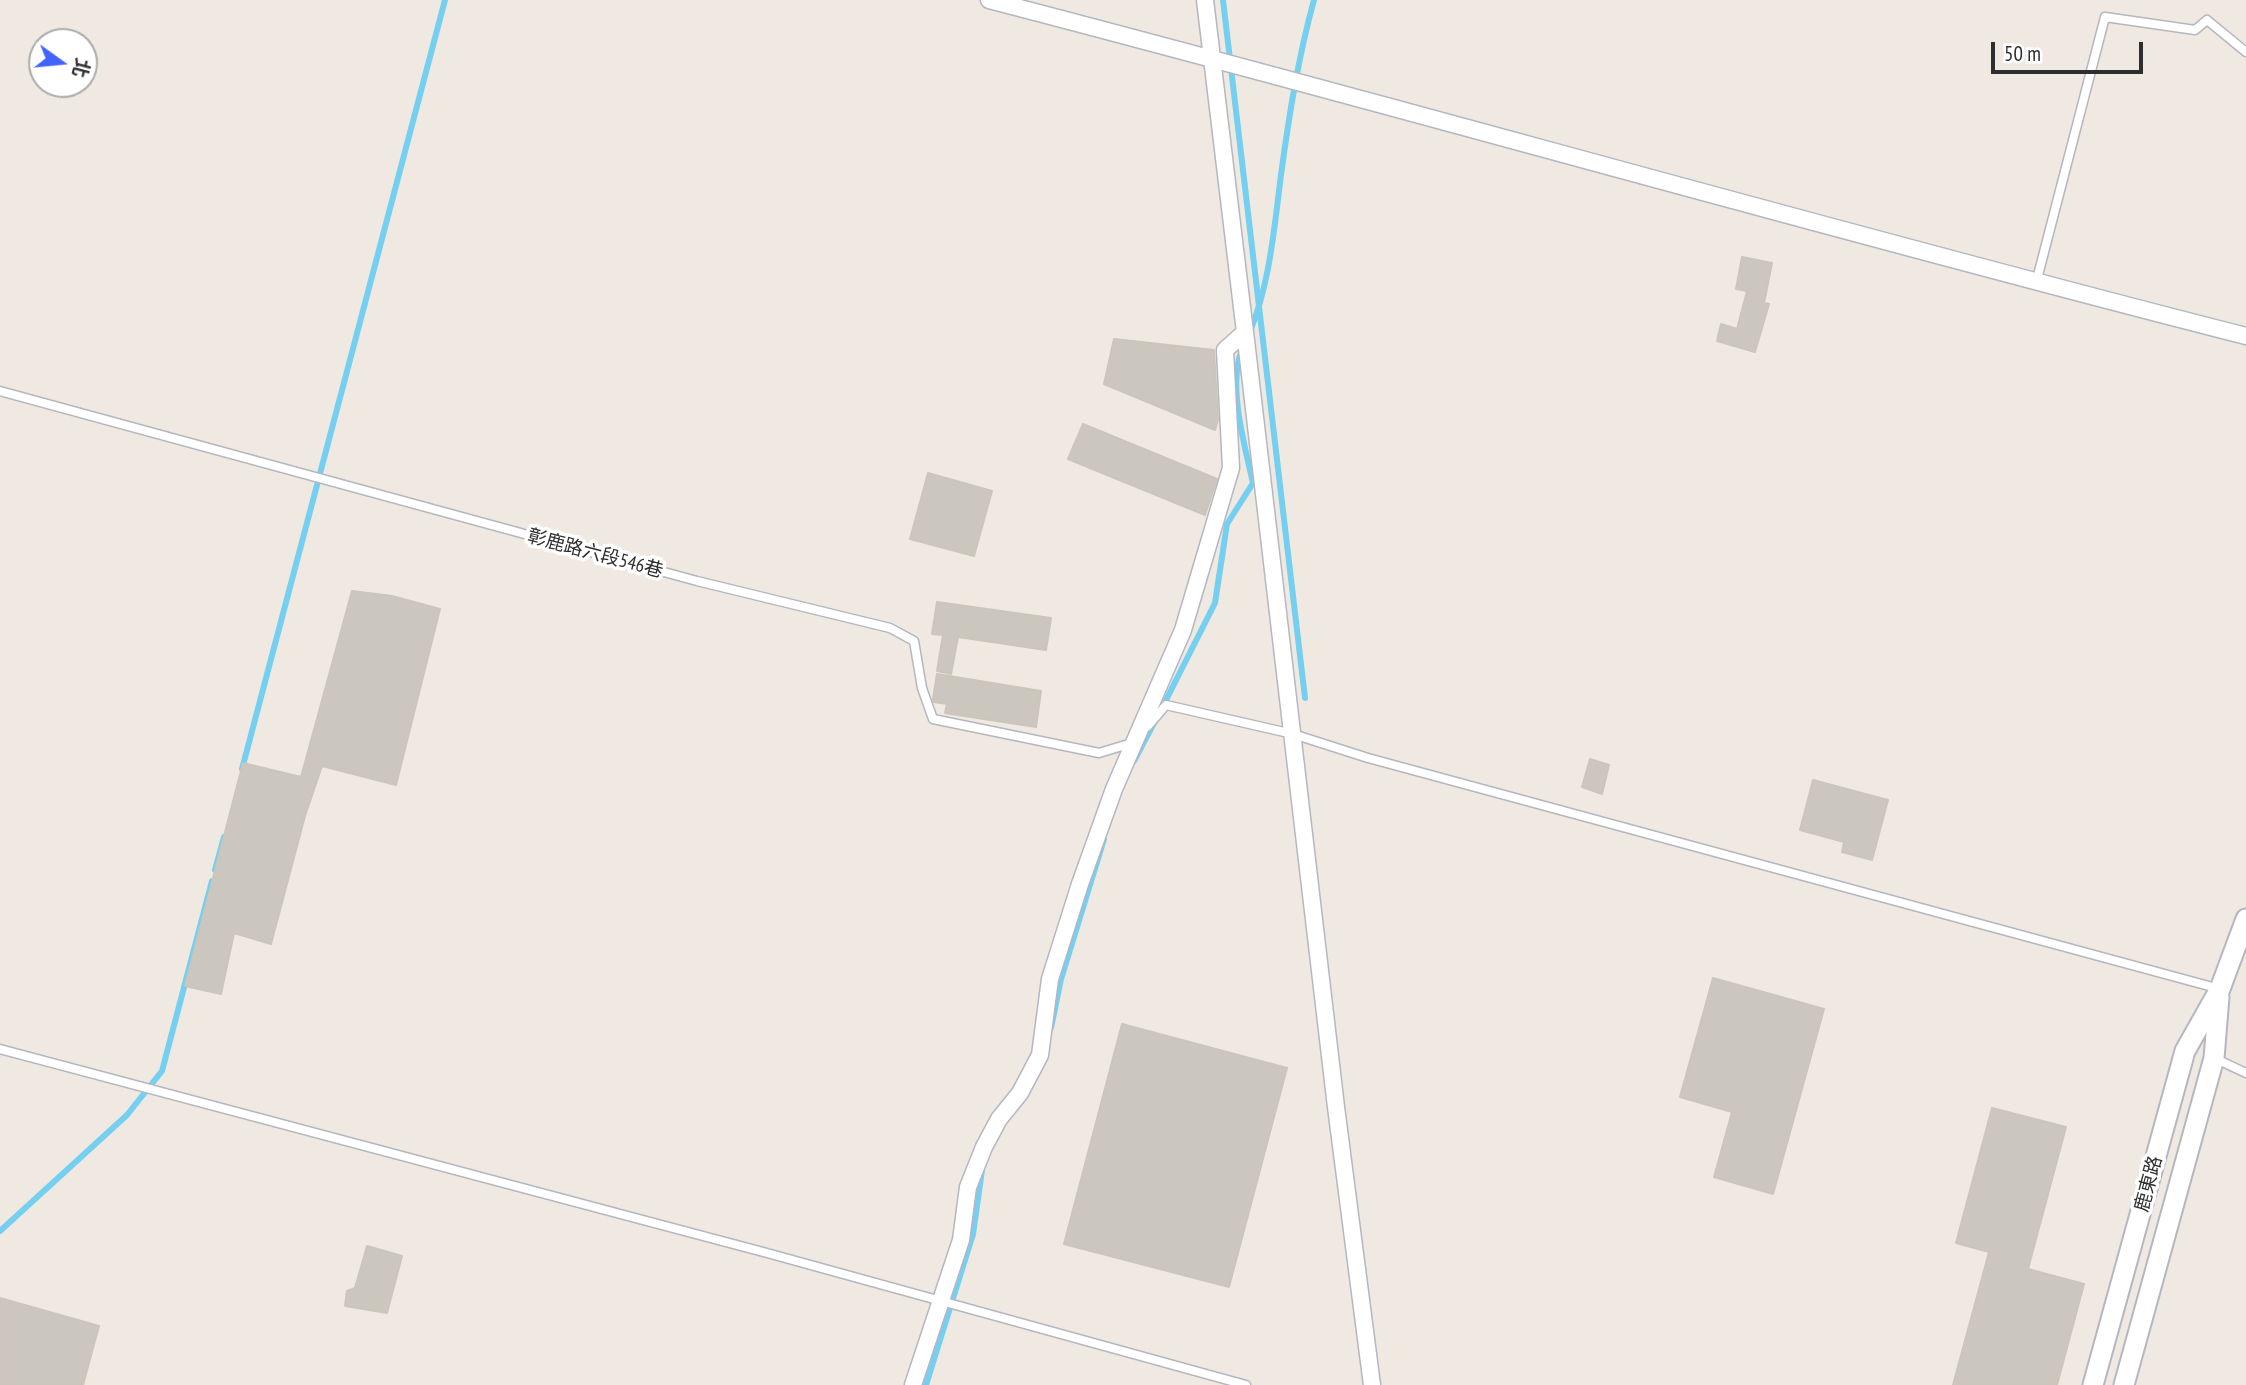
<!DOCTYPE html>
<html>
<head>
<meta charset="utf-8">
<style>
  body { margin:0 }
  #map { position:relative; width:2246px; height:1385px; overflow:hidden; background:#efe9e1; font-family:"PT Sans Narrow","Noto Sans TC",sans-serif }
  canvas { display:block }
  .north { position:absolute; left:28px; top:28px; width:70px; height:70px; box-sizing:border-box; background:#fff; border:2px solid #ababab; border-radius:50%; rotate:105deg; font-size:19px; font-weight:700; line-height:28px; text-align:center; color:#2e2e2e }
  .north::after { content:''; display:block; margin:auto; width:24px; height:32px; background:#4264fb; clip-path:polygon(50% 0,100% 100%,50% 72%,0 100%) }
  .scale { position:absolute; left:1991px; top:42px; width:152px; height:32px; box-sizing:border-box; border:4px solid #2e2e2e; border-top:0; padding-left:9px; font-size:21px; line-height:24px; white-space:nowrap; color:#2e2e2e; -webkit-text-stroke:5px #fff; paint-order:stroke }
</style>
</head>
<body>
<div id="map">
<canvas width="2246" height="1385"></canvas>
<div class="north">北</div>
<div class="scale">50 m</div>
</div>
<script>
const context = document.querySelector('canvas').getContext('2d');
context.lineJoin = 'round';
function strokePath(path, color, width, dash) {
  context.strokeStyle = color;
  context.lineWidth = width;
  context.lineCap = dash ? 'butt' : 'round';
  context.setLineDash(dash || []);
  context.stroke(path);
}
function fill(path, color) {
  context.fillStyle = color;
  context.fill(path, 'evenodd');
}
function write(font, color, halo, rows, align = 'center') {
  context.font = font + ' "PT Sans Narrow","Noto Sans TC",sans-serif';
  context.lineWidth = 7;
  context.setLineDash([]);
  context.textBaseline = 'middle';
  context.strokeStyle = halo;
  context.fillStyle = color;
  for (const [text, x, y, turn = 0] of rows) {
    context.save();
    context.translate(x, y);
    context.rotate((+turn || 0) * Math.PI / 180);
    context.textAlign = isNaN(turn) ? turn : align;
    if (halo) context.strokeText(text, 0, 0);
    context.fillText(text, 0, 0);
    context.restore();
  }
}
strokePath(new Path2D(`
  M 1223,0 L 1305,698
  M 1249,334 C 1270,284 1274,229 1281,175 C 1289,116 1298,58 1314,0
  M 1162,708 L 1215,603 L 1227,524 L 1253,483 C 1245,447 1227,384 1242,350
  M 1134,761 L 1155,721
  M 242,769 L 445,0
  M 215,870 L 224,837
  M 1051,1028 L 1061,979 L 1104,839
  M 0,1231 L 127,1115 L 162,1071 L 212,881
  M 926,1385 L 973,1234 L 982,1170`), '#75cff0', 6);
const building = new Path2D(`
  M 1742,257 L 1772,263 L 1764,303 L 1769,304 L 1755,352 L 1717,341 L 1721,324 L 1737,329 L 1747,291 L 1736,289 Z
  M 1114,339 L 1214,350 L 1218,420 L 1215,430 L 1104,384 Z
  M 1083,424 L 1217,479 L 1205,515 L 1068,459 Z
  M 928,473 L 992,491 L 974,556 L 910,539 Z
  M 352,591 L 392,596 L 440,609 L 396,785 L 322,766 L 305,816 L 271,944 L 234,933 L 221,994 L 185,986 L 243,763 L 301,777 Z
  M 937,602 L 1051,618 L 1046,650 L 958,637 L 951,674 L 937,671 L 943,635 L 932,634 Z
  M 937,674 L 1041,691 L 1036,727 L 945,713 L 947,704 L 934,702 L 933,699 Z
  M 1590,759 L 1609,765 L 1602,794 L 1582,787 Z
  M 1813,780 L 1888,800 L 1872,860 L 1842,852 L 1844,842 L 1800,830 Z
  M 1713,978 L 1824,1009 L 1773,1194 L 1714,1177 L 1732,1112 L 1680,1097 Z
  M 1122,1024 L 1287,1068 L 1229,1287 L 1064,1244 Z
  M 1992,1108 L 2066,1127 L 2028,1269 L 2084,1284 L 2057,1385 L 1953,1385 L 1989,1252 L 1956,1243 Z
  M 367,1246 L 402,1256 L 387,1313 L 345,1306 L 347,1291 L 355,1288 Z
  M 0,1298 L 99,1326 L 83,1385 L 0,1385 Z`);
fill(building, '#cbc7bf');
strokePath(building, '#cbc5ba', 2);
const service = new Path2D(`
  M 2036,283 L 2105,17 L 2195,30 L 2207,20 L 2246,52
  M 0,391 L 697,581 L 890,628 L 914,641 L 922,688 L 933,719 L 1099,753 L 1132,743
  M 1148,726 L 1166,705 L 1293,734 L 1368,758 L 2220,989
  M 0,1049 L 767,1253 L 1246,1385
  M 2214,1058 L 2246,1073`);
const minor = new Path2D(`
  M 989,0 C 1409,109 1825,229 2246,336
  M 1245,332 L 1336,1107 L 1372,1385
  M 913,1385 L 961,1240 L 968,1187 L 984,1147 L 999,1119 L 1020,1093 L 1040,1055 L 1050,979 L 1080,884 L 1114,789 L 1183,630 L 1231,468 L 1225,350 L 1245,332 L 1205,0`);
const tertiary = new Path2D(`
  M 2093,1385 L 2185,1051 L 2220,989 L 2246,919
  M 2124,1385 L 2214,1058 L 2219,997`);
strokePath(service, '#b4b7c1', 11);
strokePath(minor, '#b4b7c1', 19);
strokePath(tertiary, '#b4b7c1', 23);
strokePath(service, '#fff', 8);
strokePath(minor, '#fff', 16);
strokePath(tertiary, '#fff', 19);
write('19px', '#2e2e2e', '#fff', [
  ["彰鹿路六段546巷",595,554,15],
  ["鹿東路",2149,1184,-75]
]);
</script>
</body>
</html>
